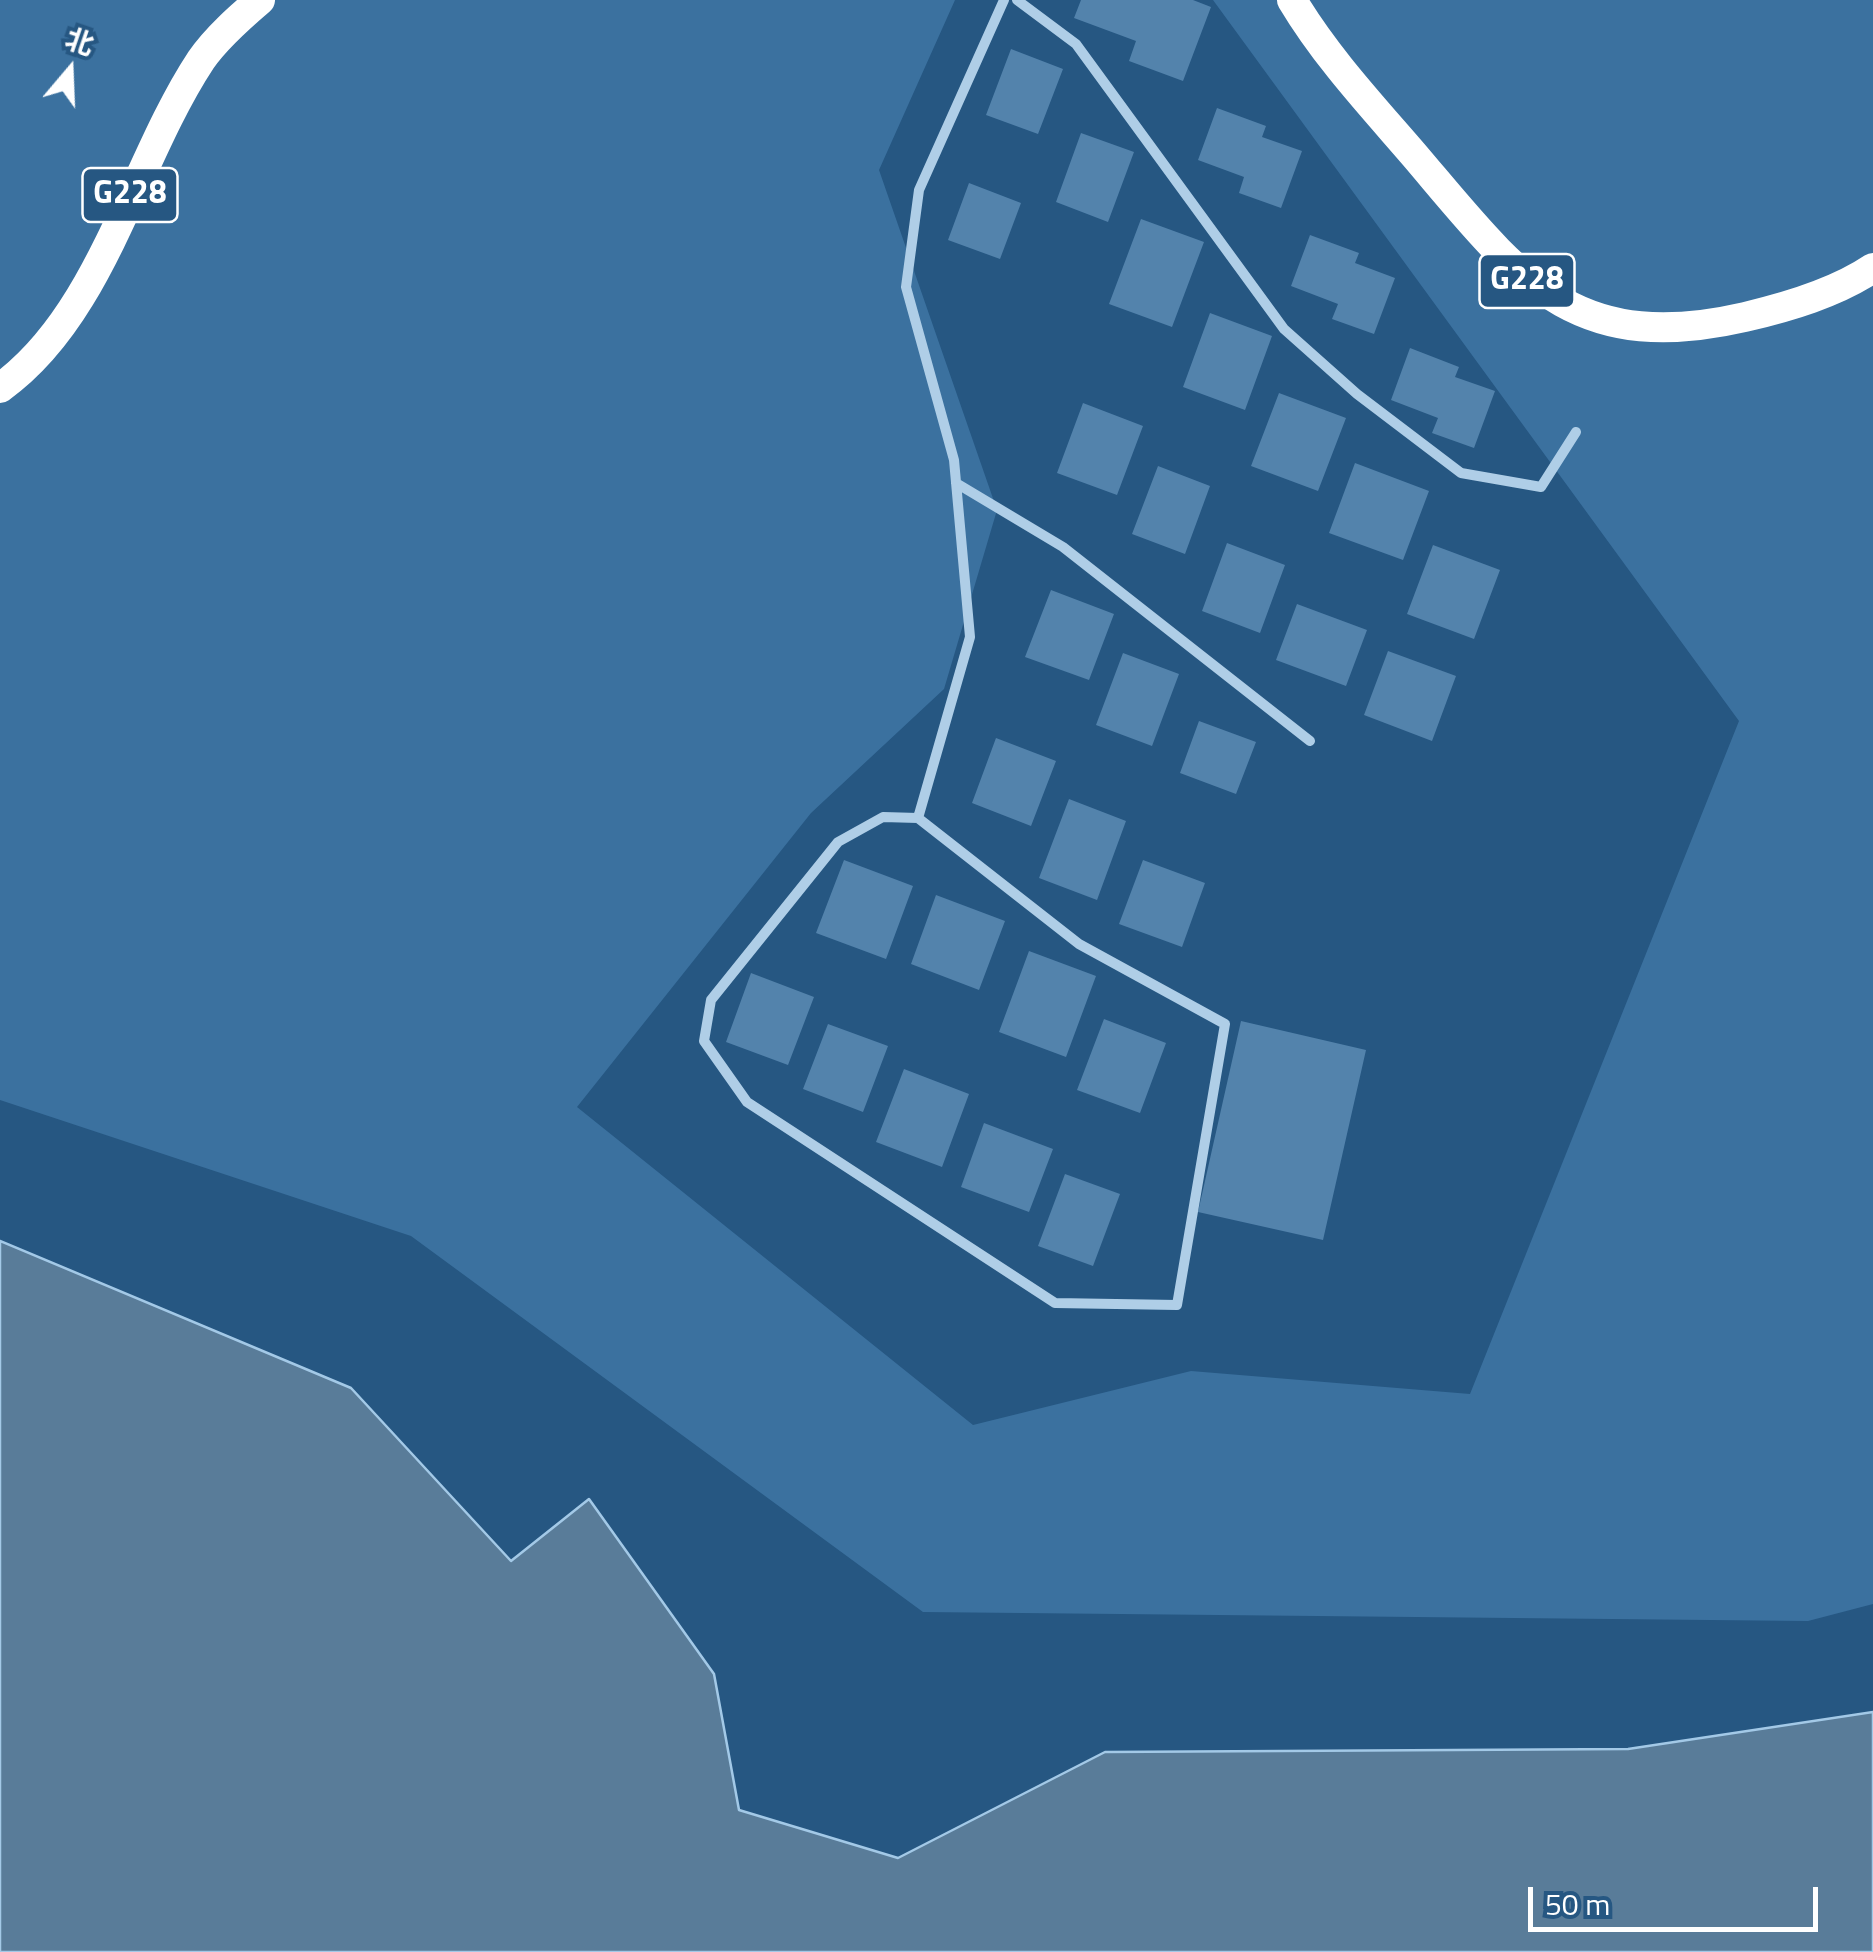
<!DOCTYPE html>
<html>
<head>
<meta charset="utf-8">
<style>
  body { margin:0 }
  #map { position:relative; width:1873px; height:1952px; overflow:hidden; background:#265782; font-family:"Titillium Web","Noto Sans SC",sans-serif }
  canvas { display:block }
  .north { position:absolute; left:20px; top:20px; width:100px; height:100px; -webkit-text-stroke:8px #265782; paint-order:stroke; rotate:19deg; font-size:28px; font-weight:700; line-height:40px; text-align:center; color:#fff }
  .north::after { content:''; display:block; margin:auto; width:35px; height:45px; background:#fff; clip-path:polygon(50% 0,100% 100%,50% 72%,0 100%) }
  .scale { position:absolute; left:1528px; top:1887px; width:290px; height:45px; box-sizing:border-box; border:5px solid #fff; border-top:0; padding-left:12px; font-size:30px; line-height:35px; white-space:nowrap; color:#fff; -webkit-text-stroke:8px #265782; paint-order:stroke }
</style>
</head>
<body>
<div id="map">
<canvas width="1873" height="1952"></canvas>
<div class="north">北</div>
<div class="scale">50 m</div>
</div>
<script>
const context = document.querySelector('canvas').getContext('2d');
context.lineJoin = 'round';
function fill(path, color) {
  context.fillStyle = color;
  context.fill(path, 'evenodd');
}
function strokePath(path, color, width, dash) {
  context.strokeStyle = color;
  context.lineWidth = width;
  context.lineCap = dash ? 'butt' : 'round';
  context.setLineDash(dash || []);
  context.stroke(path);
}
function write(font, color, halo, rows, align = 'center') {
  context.font = font + ' "Titillium Web",sans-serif';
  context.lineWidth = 8;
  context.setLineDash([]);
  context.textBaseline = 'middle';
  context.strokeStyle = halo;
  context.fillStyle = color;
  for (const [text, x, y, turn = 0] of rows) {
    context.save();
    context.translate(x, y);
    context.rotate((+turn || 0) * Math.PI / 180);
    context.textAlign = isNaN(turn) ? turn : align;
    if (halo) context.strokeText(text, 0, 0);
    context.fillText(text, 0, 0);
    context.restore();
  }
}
fill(new Path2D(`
  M 0,0 L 955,0 L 879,170 L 997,510 L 944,689 L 811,813 L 577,1107 L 973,1425 L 1191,1371 L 1470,1394 L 1739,721 L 1213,0 L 1873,0 L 1873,1604 L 1808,1621 L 923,1612 L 411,1236 L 0,1100 Z`), '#3b719f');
const water = new Path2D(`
  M 0,1241 L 351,1388 L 511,1561 L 589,1499 L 714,1674 L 739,1810 L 898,1858 L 1105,1752 L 1628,1749 L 1873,1712 L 1873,1952 L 0,1952 Z`);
fill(water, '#597c99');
strokePath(water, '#a3c9e7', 2.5);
fill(new Path2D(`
  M 1081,0 L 1193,0 L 1211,7 L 1183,81 L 1129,61 L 1136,41 L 1074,18 Z
  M 1011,49 L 1063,69 L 1038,134 L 986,115 Z
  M 1217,108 L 1266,126 L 1262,137 L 1302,151 L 1281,208 L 1239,193 L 1244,177 L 1198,160 Z
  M 1081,133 L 1134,152 L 1108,222 L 1056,202 Z
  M 969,183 L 1021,203 L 1000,259 L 948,240 Z
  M 1141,219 L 1204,242 L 1172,327 L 1109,304 Z
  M 1310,235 L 1359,253 L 1355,263 L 1395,278 L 1374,334 L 1332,319 L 1338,304 L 1291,286 Z
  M 1210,313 L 1272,336 L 1245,410 L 1183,387 Z
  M 1410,348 L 1459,367 L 1455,377 L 1495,391 L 1474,448 L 1432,433 L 1438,418 L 1391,400 Z
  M 1279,393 L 1346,418 L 1318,491 L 1251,466 Z
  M 1083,403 L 1143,426 L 1117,495 L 1057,473 Z
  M 1355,463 L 1429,491 L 1403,560 L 1329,533 Z
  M 1158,466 L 1210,486 L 1185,554 L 1132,534 Z
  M 1227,543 L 1285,565 L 1260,633 L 1202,611 Z
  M 1433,545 L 1500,570 L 1474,639 L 1407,614 Z
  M 1051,590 L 1114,614 L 1089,680 L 1025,657 Z
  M 1297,604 L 1367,630 L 1346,686 L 1276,660 Z
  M 1388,651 L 1456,676 L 1432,741 L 1364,715 Z
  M 1123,653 L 1179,674 L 1152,746 L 1096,725 Z
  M 1199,721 L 1256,742 L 1236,794 L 1180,773 Z
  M 996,738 L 1056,761 L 1031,826 L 972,803 Z
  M 1069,799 L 1126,821 L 1097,900 L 1039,878 Z
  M 844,860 L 913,886 L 886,959 L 816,933 Z
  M 1143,860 L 1205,883 L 1182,947 L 1119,924 Z
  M 936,895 L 1005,921 L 979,990 L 911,964 Z
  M 1029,951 L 1096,976 L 1066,1057 L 999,1032 Z
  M 751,973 L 814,997 L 788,1065 L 726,1042 Z
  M 1104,1019 L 1166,1043 L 1140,1113 L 1077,1090 Z
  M 1241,1021 L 1366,1050 L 1323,1240 L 1198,1212 Z
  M 828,1024 L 888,1046 L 863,1112 L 803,1089 Z
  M 904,1069 L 969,1094 L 942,1167 L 876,1142 Z
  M 984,1123 L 1053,1149 L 1029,1212 L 961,1187 Z
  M 1065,1174 L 1120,1194 L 1093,1266 L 1038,1246 Z`), '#5383ac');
strokePath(new Path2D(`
  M 1017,0 L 1076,44 L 1284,329 L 1357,394 L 1461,473 L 1541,487 L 1576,432
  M 956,483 L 1063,547 L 1310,741
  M 883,817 L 918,818 L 1079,944 L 1225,1024 L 1177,1305 L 1055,1303 L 747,1102 L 704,1041 L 711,1000 L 838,842 Z
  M 918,818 L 970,637 L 954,460 L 906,287 L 919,190 L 1004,0`), '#afcee7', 10);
strokePath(new Path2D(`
  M 1292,0 C 1326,57 1372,106 1415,156 C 1517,276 1571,357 1745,317 C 1788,307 1836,293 1873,268
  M 0,388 C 102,315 133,163 201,60 C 216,38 240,17 260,0`), '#fff', 30);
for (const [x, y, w] of [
  [130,195,95],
  [1527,281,95]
]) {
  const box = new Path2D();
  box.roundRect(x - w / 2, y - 27, w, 54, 8);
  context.fillStyle = '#265782';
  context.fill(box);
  strokePath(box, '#fff', 2.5);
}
write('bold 32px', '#fff', null, [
  ["G228",130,195],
  ["G228",1527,281]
]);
</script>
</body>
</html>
